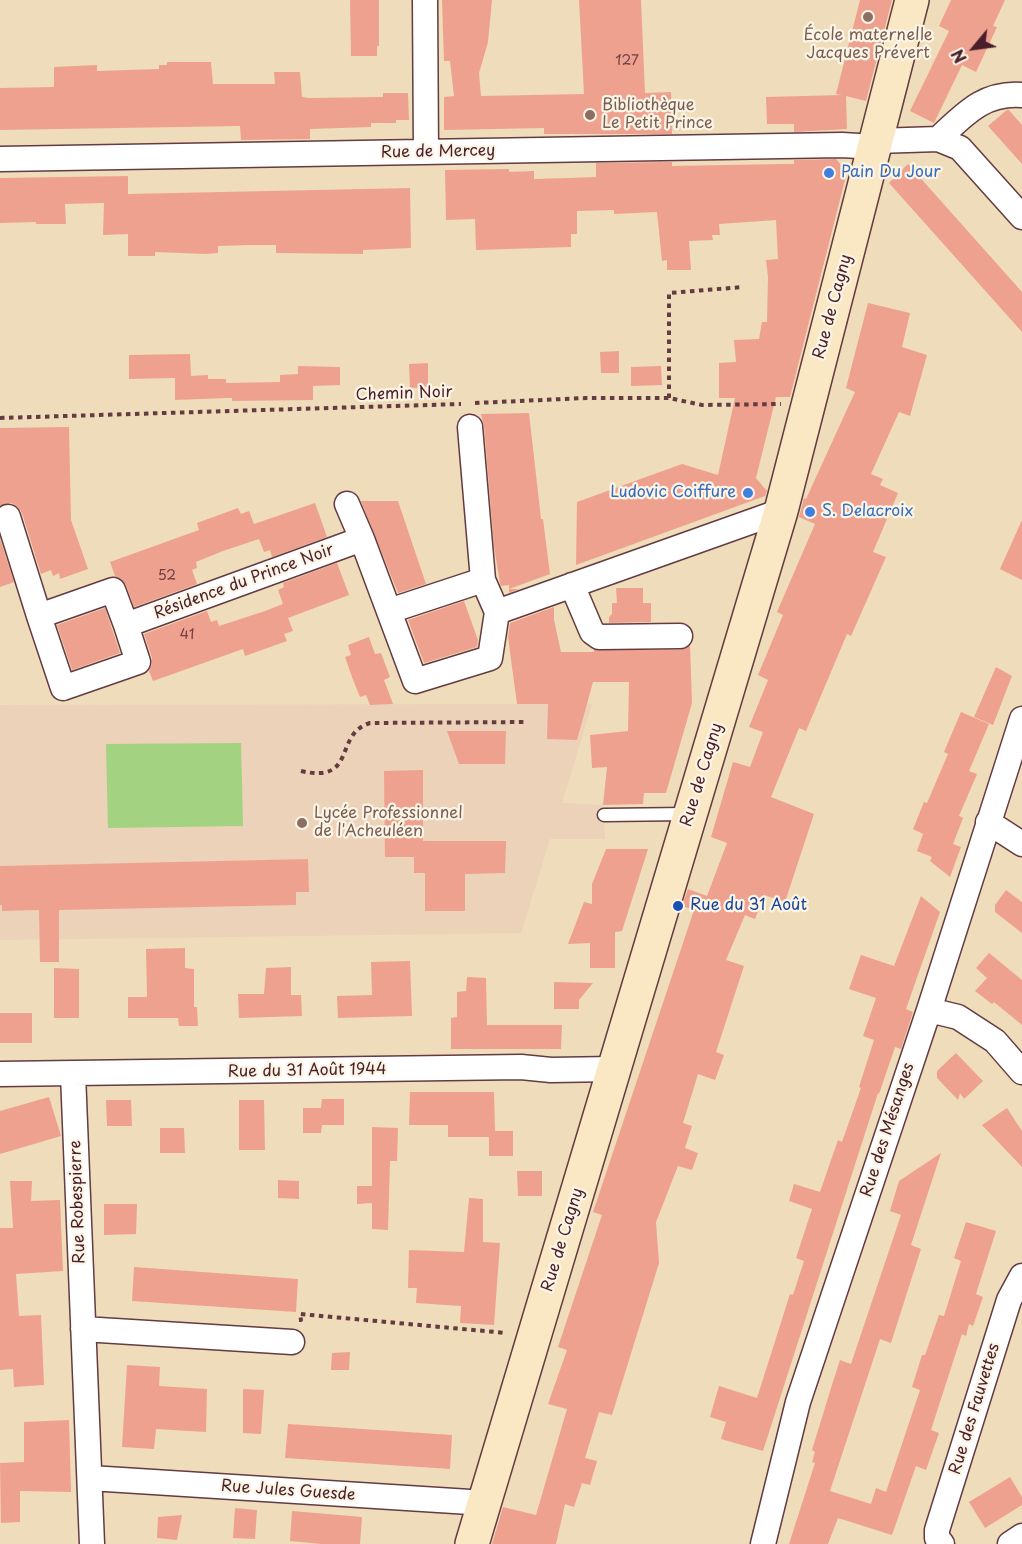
<!DOCTYPE html>
<html>
<head>
<meta charset="utf-8">
<style>
  body { margin:0 }
  #map { position:relative; width:1022px; height:1544px; overflow:hidden; background:#efdcba; font-family:"Playpen Sans",sans-serif }
  canvas { display:block }
  .north { position:absolute; left:944px; top:18px; width:60px; height:60px; -webkit-text-stroke:4px #fcf5e5; paint-order:stroke; rotate:241deg; font-size:16px; font-weight:700; line-height:24px; text-align:center; color:#4a1f2b }
  .north::after { content:''; display:block; margin:auto; width:21px; height:27px; background:#4a1f2b; clip-path:polygon(50% 0,100% 100%,50% 72%,0 100%) }
</style>
</head>
<body>
<div id="map">
<canvas width="1022" height="1544"></canvas>
<div class="north">N</div>
</div>
<script>
const context = document.querySelector('canvas').getContext('2d');
context.lineJoin = 'round';
function fill(path, color) {
  context.fillStyle = color;
  context.fill(path, 'evenodd');
}
function strokePath(path, color, width, dash) {
  context.strokeStyle = color;
  context.lineWidth = width;
  context.lineCap = dash ? 'butt' : 'round';
  context.setLineDash(dash || []);
  context.stroke(path);
}
function write(font, color, halo, rows, align = 'center') {
  context.font = font + ' "Playpen Sans",sans-serif';
  context.lineWidth = 4.5;
  context.setLineDash([]);
  context.textBaseline = 'middle';
  context.strokeStyle = halo;
  context.fillStyle = color;
  for (const [text, x, y, turn = 0] of rows) {
    context.save();
    context.translate(x, y);
    context.rotate((+turn || 0) * Math.PI / 180);
    context.textAlign = isNaN(turn) ? turn : align;
    if (halo) context.strokeText(text, 0, 0);
    context.fillText(text, 0, 0);
    context.restore();
  }
}
fill(new Path2D(`
  M 592,704 L 562,803 L 603,805 L 605,839 L 550,839 L 521,933 L 0,940 L 0,705 Z`), '#ebd2b8');
fill(new Path2D(`
  M 241,743 L 243,826 L 108,828 L 106,744 Z`), '#a3d280');
fill(new Path2D(`
  M 350,0 L 379,0 L 379,46 L 377,46 L 377,56 L 351,56 Z
  M 442,0 L 492,0 L 488,42 L 479,73 L 481,96 L 584,94 L 579,0 L 641,0 L 645,93 L 671,92 L 672,134 L 544,134 L 544,128 L 444,130 L 444,97 L 454,96 L 450,61 L 444,61 Z
  M 860,0 L 892,0 L 866,101 L 846,96 L 847,129 L 794,132 L 794,124 L 767,124 L 766,97 L 842,95 L 836,94 Z
  M 951,0 L 1005,0 L 993,26 L 997,27 L 976,72 L 962,65 L 934,123 L 910,111 L 949,31 L 939,26 Z
  M 167,62 L 211,62 L 213,84 L 275,84 L 274,72 L 300,72 L 302,97 L 309,98 L 383,97 L 383,93 L 408,93 L 409,120 L 396,120 L 396,123 L 371,123 L 371,127 L 310,129 L 310,139 L 241,140 L 240,126 L 0,130 L 0,88 L 54,87 L 54,67 L 97,65 L 97,71 L 159,69 L 159,65 L 167,65 Z
  M 1008,109 L 1022,125 L 1022,164 L 988,126 Z
  M 836,159 L 847,172 L 790,397 L 776,397 L 756,478 L 767,491 L 765,496 L 576,565 L 577,502 L 682,464 L 718,475 L 735,398 L 719,398 L 719,363 L 736,362 L 734,340 L 759,339 L 762,322 L 767,322 L 768,277 L 766,260 L 778,259 L 776,220 L 719,224 L 720,235 L 712,235 L 713,240 L 689,241 L 691,270 L 667,270 L 667,260 L 662,261 L 657,212 L 614,214 L 614,210 L 577,211 L 577,234 L 571,234 L 571,247 L 476,250 L 475,219 L 446,220 L 445,170 L 509,169 L 509,172 L 534,171 L 534,179 L 569,178 L 596,177 L 596,163 L 672,162 L 672,166 L 782,164 L 794,164 L 794,160 Z
  M 908,164 L 1022,292 L 1022,332 L 889,183 Z
  M 128,176 L 128,194 L 410,188 L 411,248 L 363,250 L 363,254 L 276,253 L 276,245 L 250,245 L 218,246 L 218,253 L 206,254 L 155,252 L 155,256 L 128,256 L 128,234 L 103,235 L 104,203 L 65,204 L 66,224 L 36,224 L 36,222 L 0,223 L 0,178 Z
  M 868,303 L 910,313 L 902,347 L 927,355 L 910,416 L 899,412 L 871,474 L 883,479 L 880,485 L 898,493 L 873,552 L 886,557 L 851,636 L 847,634 L 806,731 L 799,728 L 771,797 L 814,814 L 785,902 L 764,895 L 755,919 L 745,915 L 726,960 L 744,966 L 716,1052 L 724,1055 L 715,1080 L 698,1074 L 683,1123 L 692,1126 L 685,1148 L 698,1153 L 692,1170 L 678,1166 L 656,1222 L 659,1263 L 612,1415 L 599,1412 L 585,1458 L 597,1461 L 590,1485 L 582,1483 L 574,1507 L 565,1504 L 556,1544 L 492,1544 L 503,1507 L 536,1515 L 567,1409 L 548,1404 L 567,1350 L 558,1347 L 602,1215 L 593,1212 L 694,910 L 682,906 L 688,889 L 707,896 L 727,843 L 711,837 L 733,762 L 750,767 L 763,732 L 749,727 L 768,680 L 758,675 L 783,615 L 777,612 L 815,524 L 799,517 L 804,498 L 806,499 L 855,392 L 846,388 Z
  M 619,351 L 619,373 L 601,373 L 600,352 Z
  M 190,354 L 191,376 L 208,375 L 208,379 L 226,379 L 226,383 L 280,382 L 280,375 L 298,374 L 298,366 L 340,367 L 340,385 L 313,386 L 313,400 L 232,401 L 232,398 L 227,398 L 175,400 L 175,378 L 129,379 L 129,355 Z
  M 428,363 L 428,387 L 410,388 L 409,364 Z
  M 661,366 L 662,385 L 631,386 L 631,367 Z
  M 529,413 L 541,519 L 543,519 L 550,574 L 509,589 L 519,589 L 509,593 L 509,585 L 501,586 L 500,583 L 494,546 L 484,426 L 481,414 Z
  M 69,427 L 71,520 L 88,569 L 60,579 L 59,573 L 53,576 L 51,570 L 41,574 L 22,513 L 18,507 L 11,503 L 0,506 L 0,428 Z
  M 361,501 L 398,501 L 426,584 L 398,593 Z
  M 315,503 L 327,537 L 272,557 L 270,550 L 264,552 L 259,539 L 223,551 L 196,562 L 197,568 L 192,570 L 197,584 L 134,607 L 126,585 L 122,579 L 115,576 L 110,562 L 199,530 L 197,523 L 238,508 L 241,514 L 249,511 L 254,524 Z
  M 1022,520 L 1022,580 L 1000,569 Z
  M 0,539 L 14,582 L 0,587 Z
  M 337,563 L 349,595 L 288,618 L 293,631 L 284,634 L 287,641 L 245,656 L 243,649 L 153,681 L 149,671 L 152,664 L 152,658 L 144,634 L 207,611 L 211,622 L 217,620 L 219,626 L 265,611 L 283,604 L 278,590 L 284,587 L 283,583 Z
  M 616,588 L 643,588 L 643,603 L 651,603 L 651,622 L 609,623 L 609,617 L 612,614 L 612,603 L 617,603 Z
  M 464,601 L 478,640 L 477,647 L 424,663 L 408,620 Z
  M 554,607 L 554,620 L 561,652 L 594,652 L 594,650 L 680,650 L 690,645 L 692,703 L 666,793 L 644,793 L 643,804 L 603,805 L 607,767 L 592,768 L 590,735 L 628,731 L 629,682 L 593,682 L 577,740 L 547,739 L 548,704 L 517,704 L 508,637 L 510,623 Z
  M 105,608 L 120,653 L 72,670 L 57,625 Z
  M 369,637 L 375,654 L 381,653 L 390,677 L 384,680 L 393,704 L 370,705 L 366,695 L 360,697 L 352,677 L 345,657 L 351,655 L 348,645 Z
  M 996,667 L 1012,676 L 993,725 L 974,717 Z
  M 961,712 L 989,724 L 969,771 L 977,774 L 959,816 L 963,818 L 953,844 L 961,847 L 950,877 L 930,861 L 932,857 L 917,851 L 923,834 L 913,829 L 924,802 L 927,803 L 948,754 L 944,752 Z
  M 447,731 L 506,731 L 505,764 L 459,764 Z
  M 423,770 L 423,841 L 506,841 L 505,873 L 465,874 L 465,911 L 425,911 L 425,873 L 414,873 L 414,857 L 385,857 L 384,771 Z
  M 606,849 L 648,849 L 622,931 L 615,932 L 615,968 L 590,968 L 590,943 L 568,944 L 584,902 L 592,904 L 592,884 Z
  M 308,859 L 309,892 L 296,892 L 296,905 L 59,910 L 59,962 L 40,962 L 39,910 L 2,911 L 2,905 L 0,905 L 0,866 Z
  M 1006,890 L 1022,902 L 1022,933 L 995,912 L 995,905 Z
  M 921,896 L 940,912 L 906,1009 L 913,1012 L 901,1049 L 895,1047 L 879,1094 L 878,1093 L 763,1451 L 721,1439 L 726,1422 L 710,1417 L 719,1386 L 757,1398 L 790,1294 L 793,1295 L 804,1261 L 796,1258 L 812,1209 L 789,1201 L 794,1184 L 820,1192 L 838,1140 L 842,1142 L 861,1088 L 859,1087 L 874,1040 L 863,1036 L 876,998 L 849,989 L 861,955 L 894,966 Z
  M 185,948 L 185,968 L 194,969 L 194,1007 L 197,1007 L 198,1026 L 179,1026 L 178,1018 L 128,1018 L 128,997 L 147,997 L 146,949 Z
  M 989,953 L 1022,980 L 1022,1025 L 994,1002 L 992,1004 L 975,991 L 987,978 L 976,968 Z
  M 410,961 L 412,1016 L 338,1018 L 337,996 L 372,995 L 371,962 Z
  M 291,967 L 291,995 L 301,995 L 302,1016 L 239,1018 L 238,994 L 264,994 L 266,968 Z
  M 54,968 L 79,969 L 79,1018 L 54,1018 Z
  M 467,977 L 486,978 L 487,1025 L 562,1025 L 561,1049 L 451,1049 L 451,1018 L 457,1017 L 457,992 L 466,991 Z
  M 554,982 L 593,983 L 579,1000 L 579,1009 L 554,1009 Z
  M 0,1013 L 32,1013 L 32,1043 L 0,1043 Z
  M 956,1053 L 983,1081 L 964,1099 L 960,1093 L 958,1100 L 937,1078 L 937,1071 Z
  M 410,1092 L 494,1092 L 495,1131 L 513,1131 L 513,1156 L 489,1156 L 489,1137 L 448,1137 L 448,1125 L 409,1125 Z
  M 49,1097 L 61,1136 L 0,1154 L 0,1111 Z
  M 322,1099 L 344,1099 L 344,1125 L 322,1125 L 321,1133 L 303,1133 L 303,1108 L 321,1108 Z
  M 106,1100 L 131,1100 L 132,1126 L 107,1126 Z
  M 239,1100 L 264,1100 L 265,1150 L 239,1150 Z
  M 1007,1108 L 1022,1131 L 1022,1167 L 982,1125 Z
  M 372,1127 L 398,1128 L 397,1161 L 390,1161 L 388,1230 L 372,1229 L 372,1203 L 357,1204 L 357,1186 L 372,1186 Z
  M 160,1128 L 184,1128 L 185,1153 L 160,1153 Z
  M 941,1153 L 911,1245 L 921,1249 L 891,1343 L 880,1339 L 830,1491 L 871,1504 L 876,1488 L 886,1492 L 920,1390 L 912,1387 L 922,1355 L 925,1355 L 939,1315 L 944,1316 L 961,1261 L 954,1258 L 966,1222 L 996,1231 L 976,1294 L 983,1297 L 973,1326 L 969,1324 L 966,1336 L 962,1334 L 931,1430 L 939,1433 L 926,1470 L 916,1466 L 892,1535 L 838,1518 L 828,1544 L 789,1544 L 815,1463 L 812,1462 L 815,1452 L 812,1450 L 831,1388 L 840,1360 L 851,1364 L 901,1215 L 890,1211 L 899,1181 Z
  M 517,1171 L 542,1171 L 542,1196 L 518,1196 Z
  M 278,1180 L 299,1181 L 299,1199 L 278,1198 Z
  M 10,1181 L 32,1181 L 31,1201 L 60,1200 L 63,1271 L 16,1274 L 19,1316 L 41,1315 L 44,1385 L 14,1387 L 13,1369 L 0,1370 L 0,1228 L 13,1228 Z
  M 469,1198 L 483,1199 L 483,1242 L 500,1243 L 494,1325 L 460,1323 L 461,1306 L 416,1303 L 417,1288 L 408,1288 L 409,1250 L 464,1252 Z
  M 104,1204 L 137,1204 L 136,1234 L 104,1235 Z
  M 134,1267 L 298,1279 L 296,1312 L 132,1301 Z
  M 350,1352 L 349,1370 L 331,1370 L 332,1353 Z
  M 127,1365 L 160,1367 L 159,1386 L 207,1389 L 206,1432 L 156,1429 L 154,1449 L 122,1447 Z
  M 243,1389 L 264,1390 L 261,1434 L 243,1433 Z
  M 69,1420 L 71,1492 L 20,1491 L 20,1522 L 1,1523 L 0,1463 L 24,1462 L 24,1422 Z
  M 288,1424 L 452,1435 L 450,1469 L 285,1458 Z
  M 1010,1477 L 1022,1497 L 1022,1505 L 985,1528 L 969,1502 Z
  M 235,1508 L 257,1510 L 255,1539 L 233,1538 Z
  M 292,1511 L 362,1517 L 360,1544 L 322,1544 L 290,1541 Z
  M 182,1515 L 177,1540 L 157,1538 L 158,1517 Z`), '#efa18f');
const service = new Path2D(`
  M 604,815 L 687,814`);
const minor = new Path2D(`
  M 425,0 L 426,152
  M 938,139 C 964,115 983,92 1022,95
  M 876,141 L 938,139 L 960,148 L 1022,217
  M 0,159 L 842,145 L 875,147
  M 470,427 L 483,580 L 497,612
  M 347,504 L 362,539
  M 8,517 L 39,616 L 113,590 L 126,625 L 362,539 L 415,681 L 490,658 L 497,612 L 781,511
  M 572,585 L 592,632 L 599,637 L 680,636
  M 389,611 L 483,580
  M 39,616 L 63,688 L 138,662 L 126,625
  M 988,822 L 1022,844
  M 929,1010 L 958,1017 L 995,1041 L 1022,1072
  M 0,1074 L 521,1067 L 551,1070 L 614,1069
  M 73,1074 L 92,1544
  M 83,1329 L 292,1342
  M 90,1478 L 486,1503
  M 763,1544 L 798,1402 L 929,1010 L 1022,719
  M 942,1544 L 937,1538 L 937,1530 L 1009,1300 L 1022,1276
  M 1010,1544 L 1022,1536`);
const secondary = new Path2D(`
  M 472,1544 L 781,511 L 912,0`);
strokePath(service, '#633b40', 15);
strokePath(minor, '#633b40', 27);
strokePath(secondary, '#633b40', 36);
strokePath(new Path2D(`
  M 669,398 L 669,293 L 743,287
  M 475,403 L 586,398 L 669,398 L 702,405 L 781,404
  M 0,418 L 461,404
  M 301,771 C 358,784 333,734 370,723 L 526,722
  M 299,1320 L 301,1320 L 300,1314 L 506,1333`), '#633b40', 4, [4.5, 4.5]);
strokePath(service, '#fff', 12);
strokePath(minor, '#fff', 24);
strokePath(secondary, '#fae7c3', 33);
for (const [x, y, r, color] of [
  [868,17,6,"#8d6e63"],
  [590,115,6,"#8d6e63"],
  [829,173,6,"#3f7fe0"],
  [748,493,6,"#3f7fe0"],
  [810,512,6,"#3f7fe0"],
  [302,823,6,"#8d6e63"],
  [678,906,6,"#1a4fb4"]
]) {
  const dot = new Path2D();
  dot.arc(x, y, r, 0, 2 * Math.PI);
  context.fillStyle = color;
  context.fill(dot);
  strokePath(dot, '#fcf5e5', 2);
}
write('14px', '#734044', null, [
  ["127",627,61],
  ["52",167,576],
  ["41",187,635]
]);
write('16px', '#785e54', '#fcf5e5', [
  ["École maternelle",868,36,"center"],
  ["Jacques Prévert",868,54,"center"],
  ["Bibliothèque",602,106],
  ["Le Petit Prince",602,124],
  ["Lycée Professionnel",314,814],
  ["de l'Acheuléen",314,832]
], 'left');
write('16px', '#4a1f2b', '#fcf5e5', [
  ["Rue de Mercey",438,152,-1],
  ["Rue de Cagny",833,307,-75],
  ["Chemin Noir",404,394,-2],
  ["Résidence du Prince Noir",244,582,-20],
  ["Rue de Cagny",702,775,-73],
  ["Rue du 31 Août 1944",307,1071,-1],
  ["Rue des Mésanges",888,1130,-72],
  ["Rue Robespierre",78,1202,-92],
  ["Rue de Cagny",563,1240,-73],
  ["Rue des Fauvettes",975,1409,-73],
  ["Rue Jules Guesde",288,1491,4]
]);
write('16px', '#366cbe', '#fcf5e5', [
  ["Pain Du Jour",841,173],
  ["Ludovic Coiffure",736,493,"right"],
  ["S. Delacroix",822,512]
], 'left');
write('16px', '#164399', '#fcf5e5', [
  ["Rue du 31 Août",690,906]
], 'left');
</script>
</body>
</html>
